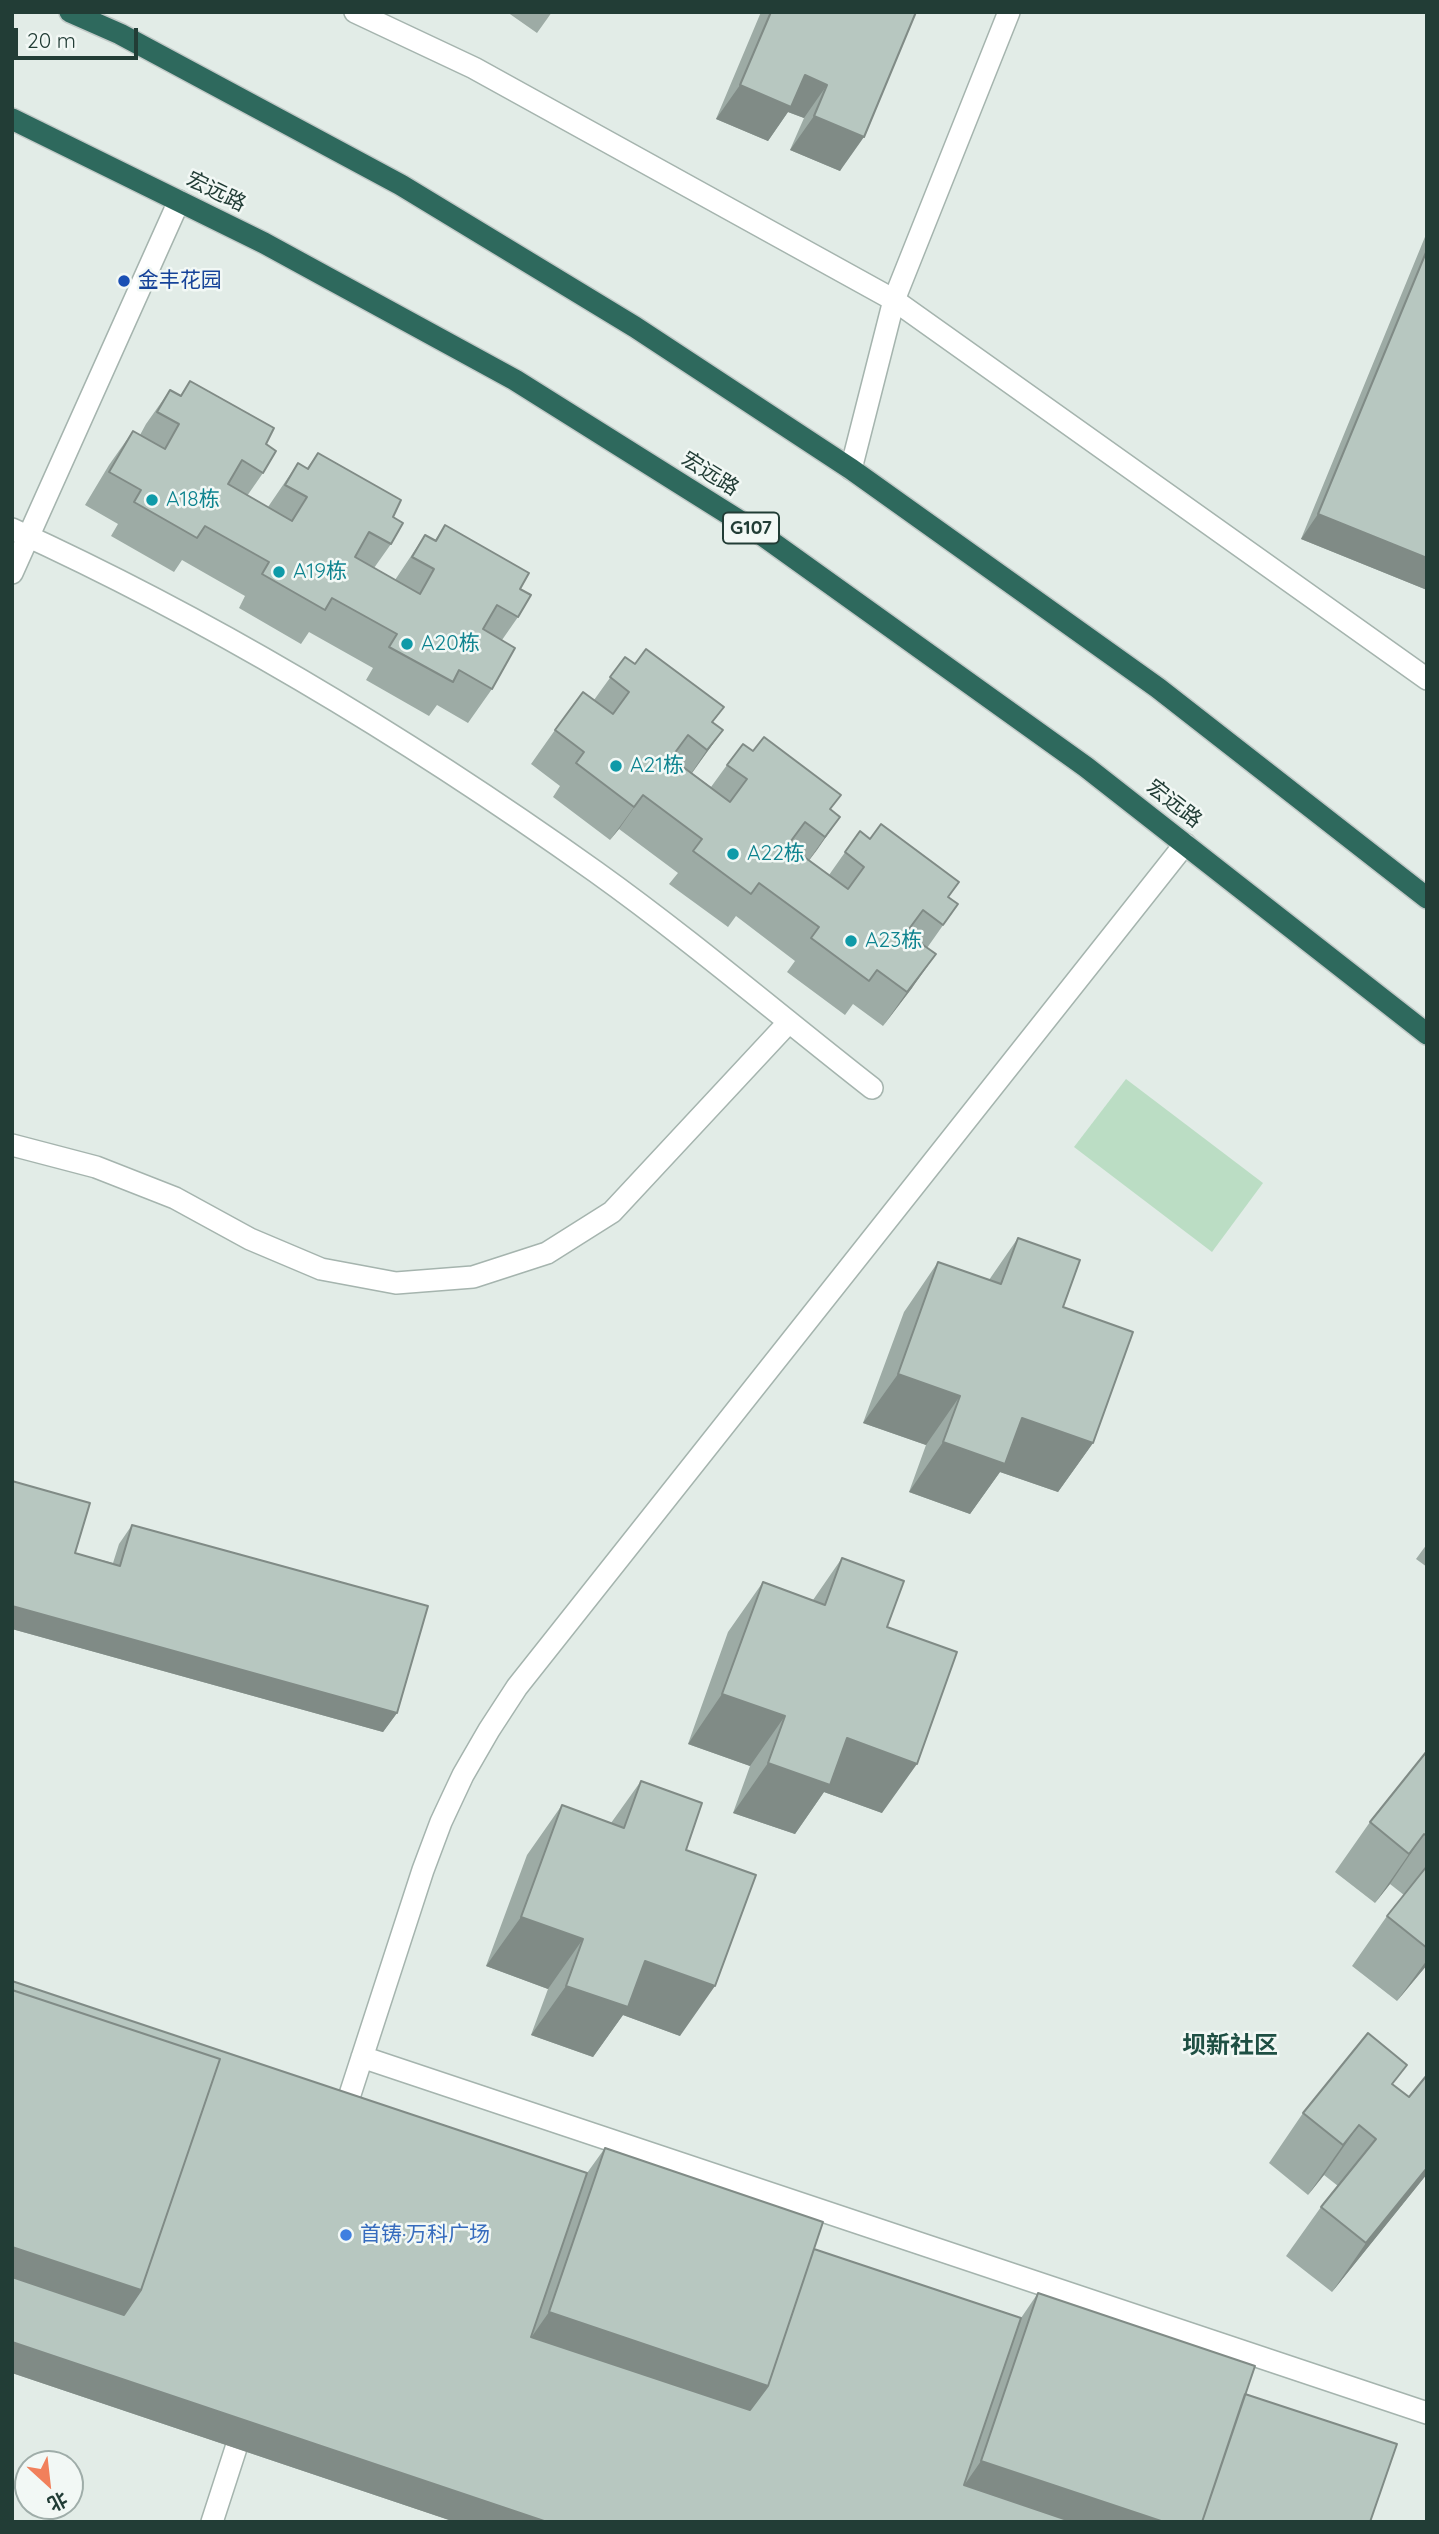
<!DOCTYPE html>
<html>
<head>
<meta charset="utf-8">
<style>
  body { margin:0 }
  #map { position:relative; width:1439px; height:2534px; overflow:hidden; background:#e2ece7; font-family:Quicksand,"Noto Sans SC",sans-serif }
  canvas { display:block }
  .frame { position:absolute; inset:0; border:14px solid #223d36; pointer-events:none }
  .north { position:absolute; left:14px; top:2450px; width:70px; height:70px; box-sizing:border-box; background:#f2f8f5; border:2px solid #9fada9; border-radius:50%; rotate:153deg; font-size:19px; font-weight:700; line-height:28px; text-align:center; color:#223d36 }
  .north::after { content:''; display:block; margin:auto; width:24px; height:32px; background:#f1805b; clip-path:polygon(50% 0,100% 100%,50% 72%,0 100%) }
  .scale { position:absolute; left:14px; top:28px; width:124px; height:32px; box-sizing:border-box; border:4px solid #223d36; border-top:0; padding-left:9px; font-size:21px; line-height:24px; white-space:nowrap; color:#223d36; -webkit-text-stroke:5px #f2f8f5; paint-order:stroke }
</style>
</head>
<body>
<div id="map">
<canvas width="1439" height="2534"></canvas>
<div class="frame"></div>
<div class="north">北</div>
<div class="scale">20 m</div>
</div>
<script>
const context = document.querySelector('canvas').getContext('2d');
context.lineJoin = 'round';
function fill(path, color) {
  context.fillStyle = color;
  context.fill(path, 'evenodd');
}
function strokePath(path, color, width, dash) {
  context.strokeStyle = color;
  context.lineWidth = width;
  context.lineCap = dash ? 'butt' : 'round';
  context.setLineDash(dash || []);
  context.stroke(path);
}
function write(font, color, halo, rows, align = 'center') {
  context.font = font + ' Quicksand,"Noto Sans SC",sans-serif';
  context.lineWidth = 5;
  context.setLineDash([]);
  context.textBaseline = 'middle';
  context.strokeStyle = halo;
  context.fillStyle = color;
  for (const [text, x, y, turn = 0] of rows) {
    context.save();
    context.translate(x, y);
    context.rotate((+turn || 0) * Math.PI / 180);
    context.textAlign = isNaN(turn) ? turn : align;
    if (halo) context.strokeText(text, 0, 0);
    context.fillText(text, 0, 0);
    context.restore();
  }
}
fill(new Path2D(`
  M 1126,1079 L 1263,1183 L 1212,1252 L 1074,1147 Z`), '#bbddc4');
const lane = new Path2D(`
  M 355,12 L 474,68 L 894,300 L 1427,679
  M 12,529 C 218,623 412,741 596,872 C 691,940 780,1016 872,1088
  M 12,573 L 179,201
  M 12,1145 L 96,1167 L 175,1198 L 250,1239 L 321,1269 L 396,1283 L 473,1277 L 547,1253 L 612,1212 L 788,1023
  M 362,2057 L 1427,2413
  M 342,2119 L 423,1870 L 441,1822 L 463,1775 L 489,1730 L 517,1687 L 1185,844
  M 212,2522 L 236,2448`);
const street = new Path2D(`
  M 851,469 L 894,300 L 1009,12`);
const highway = new Path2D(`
  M 70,12 L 120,34 L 401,185 L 635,327 L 851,469 L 1158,688 L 1427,898
  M 12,119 L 264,243 L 515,380 L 762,535 L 1086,767 L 1427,1034`);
strokePath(lane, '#a5b4ae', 24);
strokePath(street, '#a5b4ae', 24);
strokePath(highway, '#c1c9c7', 24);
strokePath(lane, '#fff', 21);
strokePath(street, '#fff', 21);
strokePath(highway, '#2e695d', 21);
fill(new Path2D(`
  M 507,12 L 552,12 L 537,33 Z
  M 761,12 L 916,12 L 840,171 L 790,150 L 804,118 L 788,112 L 768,141 L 716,119 Z
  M 1427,232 L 1427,590 L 1301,539 Z
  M 190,381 L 266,444 L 263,473 L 247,496 L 268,507 L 298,463 L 307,468 L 318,453 L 393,517 L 391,544 L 374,568 L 395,580 L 425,535 L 435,540 L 445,525 L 520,589 L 518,617 L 502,640 L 492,689 L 468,723 L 437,705 L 429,716 L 366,680 L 373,668 L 309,632 L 301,644 L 239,608 L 245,596 L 182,560 L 174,572 L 111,536 L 118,524 L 85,505 L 109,465 L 133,431 L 140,435 L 146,424 L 170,390 L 180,396 Z
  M 625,657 L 635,664 L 724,707 L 713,722 L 723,730 L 692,773 L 711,787 L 727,765 L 831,810 L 840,817 L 809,860 L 829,875 L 860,831 L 958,904 L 927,948 L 912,988 L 883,1026 L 853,1004 L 845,1015 L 787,972 L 795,961 L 736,916 L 728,927 L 669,884 L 678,873 L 619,829 L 610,840 L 553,797 L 560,786 L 531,764 L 555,730 L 594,700 Z
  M 1018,1238 L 1063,1307 L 1093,1443 L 1058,1492 L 1000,1472 L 970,1514 L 909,1492 L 926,1445 L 863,1423 L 904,1312 L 938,1262 L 989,1280 Z
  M 12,1481 L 75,1553 L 113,1563 L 119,1544 L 132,1525 L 397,1713 L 383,1732 L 12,1629 Z
  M 1427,1544 L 1427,1567 L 1416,1559 Z
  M 842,1558 L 887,1627 L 882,1813 L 824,1792 L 795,1834 L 733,1813 L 750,1766 L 688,1744 L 728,1632 L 763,1582 L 813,1600 Z
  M 1427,1751 L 1427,1965 L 1397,2001 L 1352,1966 L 1387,1916 L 1404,1895 L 1390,1884 L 1375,1903 L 1335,1872 L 1370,1822 Z
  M 641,1781 L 686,1850 L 680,2036 L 623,2015 L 593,2057 L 531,2035 L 548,1989 L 486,1966 L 527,1855 L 562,1805 L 611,1823 Z
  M 12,1981 L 587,2173 L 605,2148 L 814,2249 L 1021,2318 L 1038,2293 L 1245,2394 L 1370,2522 L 455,2522 L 12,2373 Z
  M 1427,2075 L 1427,2174 L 1332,2292 L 1286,2256 L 1321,2207 L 1338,2186 L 1324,2175 L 1308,2195 L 1269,2163 L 1303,2113 L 1393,2085 L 1409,2097 Z`), '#9daba5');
fill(new Path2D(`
  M 805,75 L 827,85 L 804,118 L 788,112 L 768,141 L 716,119 L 740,85 Z
  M 814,116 L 864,137 L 840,171 L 790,150 Z
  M 1318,514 L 1427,558 L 1427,590 L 1301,539 Z
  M 723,730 L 699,763 L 684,784 L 707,750 Z
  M 643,795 L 619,829 L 610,840 L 634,807 Z
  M 840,817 L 817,850 L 801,871 L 825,837 Z
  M 936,954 L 912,988 L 883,1026 L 907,992 Z
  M 898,1374 L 960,1396 L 926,1445 L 863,1423 Z
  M 1022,1418 L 1093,1443 L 1058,1492 L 1000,1472 L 970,1514 L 909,1492 L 943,1442 Z
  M 12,1606 L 397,1713 L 383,1732 L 12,1629 Z
  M 722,1694 L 785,1716 L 750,1766 L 688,1744 Z
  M 847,1738 L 917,1764 L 882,1813 L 824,1792 L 795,1834 L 733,1813 L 768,1763 Z
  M 1424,1834 L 1390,1884 L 1375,1903 L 1409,1854 Z
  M 521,1917 L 583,1939 L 548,1989 L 486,1966 Z
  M 1427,1960 L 1427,1965 L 1397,2001 Z
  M 645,1961 L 715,1986 L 680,2036 L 623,2015 L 593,2057 L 531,2035 L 566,1986 Z
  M 1359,2125 L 1324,2175 L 1308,2195 L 1343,2145 Z
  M 1427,2168 L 1427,2174 L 1332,2292 L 1366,2243 Z
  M 12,2247 L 141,2290 L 107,2340 L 12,2308 Z
  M 549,2312 L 768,2386 L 733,2435 L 514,2362 Z
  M 12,2342 L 547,2522 L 455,2522 L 12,2373 Z
  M 981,2461 L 1164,2522 L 981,2522 L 947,2510 Z`), '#808b86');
const building = new Path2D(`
  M 771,12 L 916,12 L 864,137 L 814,116 L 827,85 L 805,75 L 791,107 L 740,85 Z
  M 1427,250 L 1427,558 L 1318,514 Z
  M 190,381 L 274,428 L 266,444 L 276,451 L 263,473 L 242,460 L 228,484 L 292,521 L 307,497 L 285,485 L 298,463 L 308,469 L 318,453 L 401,500 L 393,517 L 403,523 L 391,544 L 369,532 L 355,557 L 420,594 L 434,569 L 412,557 L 425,535 L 436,541 L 445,525 L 529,573 L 520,589 L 531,595 L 518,617 L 497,605 L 483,629 L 515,648 L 492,689 L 459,670 L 453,682 L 389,647 L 397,634 L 332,598 L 325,610 L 262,574 L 269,562 L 205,526 L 197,538 L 134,502 L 141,490 L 109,472 L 133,431 L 165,449 L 179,424 L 157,412 L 170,390 L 181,396 Z
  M 646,649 L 724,707 L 712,722 L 723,730 L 707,750 L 688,735 L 671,758 L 730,802 L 747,779 L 727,765 L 743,744 L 753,751 L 764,737 L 841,795 L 830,809 L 840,817 L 825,837 L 805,822 L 788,845 L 848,889 L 864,867 L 845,852 L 860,831 L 870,839 L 881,824 L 959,882 L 948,897 L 958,904 L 943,925 L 923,910 L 906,933 L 936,954 L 907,992 L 877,970 L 869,981 L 811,938 L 819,927 L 759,883 L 751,894 L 693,851 L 702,839 L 643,795 L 634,807 L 576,763 L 584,752 L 555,730 L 583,692 L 613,714 L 629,692 L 610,677 L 625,657 L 635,664 Z
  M 1018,1238 L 1080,1260 L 1063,1307 L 1133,1332 L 1093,1443 L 1022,1418 L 1005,1464 L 943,1442 L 960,1396 L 898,1374 L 938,1262 L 1001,1284 Z
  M 12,1481 L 90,1503 L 75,1553 L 120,1566 L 132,1525 L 428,1606 L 397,1713 L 12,1606 Z
  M 842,1558 L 904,1581 L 887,1627 L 957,1652 L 917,1764 L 847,1738 L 830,1785 L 768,1763 L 785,1716 L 722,1694 L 763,1582 L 825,1605 Z
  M 1427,1751 L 1427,1836 L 1424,1834 L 1409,1854 L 1370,1822 Z
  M 641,1781 L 702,1803 L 686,1850 L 756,1875 L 715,1986 L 645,1961 L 628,2007 L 566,1986 L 583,1939 L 521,1917 L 562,1805 L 624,1828 Z
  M 1427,1866 L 1427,1948 L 1387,1916 Z
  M 12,1981 L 587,2173 L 531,2337 L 750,2410 L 768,2386 L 814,2249 L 1021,2318 L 964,2485 L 1073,2522 L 547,2522 L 12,2342 L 12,2277 L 124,2315 L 141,2290 L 220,2059 L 12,1990 Z
  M 12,1990 L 220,2059 L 141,2290 L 12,2247 Z
  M 1368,2033 L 1407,2065 L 1392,2084 L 1409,2097 L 1427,2075 L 1427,2168 L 1366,2243 L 1321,2207 L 1376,2139 L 1359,2125 L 1343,2145 L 1303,2113 Z
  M 605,2148 L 823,2222 L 768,2386 L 549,2312 Z
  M 1038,2293 L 1255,2366 L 1202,2522 L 1164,2522 L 981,2461 Z
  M 1245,2394 L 1397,2444 L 1370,2522 L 1202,2522 Z`);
fill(building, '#b7c7c0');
strokePath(building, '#808b86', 2);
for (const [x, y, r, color] of [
  [124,281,7,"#1a4fb4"],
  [152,500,7,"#0f9aa8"],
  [279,572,7,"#0f9aa8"],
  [407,644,7,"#0f9aa8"],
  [616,766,7,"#0f9aa8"],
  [733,854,7,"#0f9aa8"],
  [851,941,7,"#0f9aa8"],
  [346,2235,7,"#3f7fe0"]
]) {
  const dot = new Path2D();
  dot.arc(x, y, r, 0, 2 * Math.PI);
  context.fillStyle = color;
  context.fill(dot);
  strokePath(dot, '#f2f8f5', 2.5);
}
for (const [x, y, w] of [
  [751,528,56]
]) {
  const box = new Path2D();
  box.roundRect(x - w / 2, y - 15.5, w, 31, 5);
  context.fillStyle = '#f2f8f5';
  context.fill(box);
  strokePath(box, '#223d36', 2);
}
write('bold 19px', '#223d36', null, [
  ["G107",751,528]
]);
write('21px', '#223d36', '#f2f8f5', [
  ["宏远路",216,192,26],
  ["宏远路",710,474,32],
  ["宏远路",1174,804,38]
]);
write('21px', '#164399', '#f2f8f5', [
  ["金丰花园",138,281]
], 'left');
write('21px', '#0d838f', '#f2f8f5', [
  ["A18栋",166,500],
  ["A19栋",293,572],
  ["A20栋",421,644],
  ["A21栋",630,766],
  ["A22栋",747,854],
  ["A23栋",865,941]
], 'left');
write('21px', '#366cbe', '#f2f8f5', [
  ["首铸·万科广场",360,2235]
], 'left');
write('bold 24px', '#1e4f43', '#f2f8f5', [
  ["坝新社区",1230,2046]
]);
</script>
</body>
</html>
